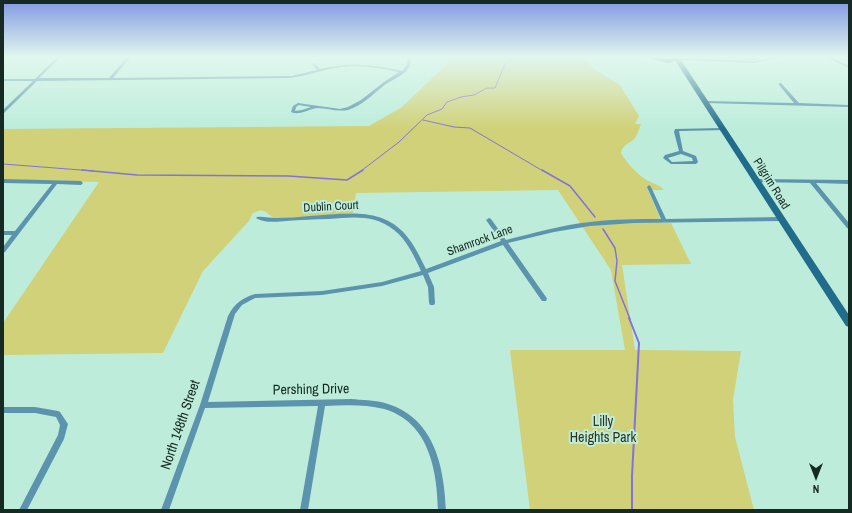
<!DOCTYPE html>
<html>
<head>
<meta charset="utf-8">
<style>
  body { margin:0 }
  #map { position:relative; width:852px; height:513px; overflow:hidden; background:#bdedda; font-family:"Archivo Narrow",sans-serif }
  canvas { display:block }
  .frame { position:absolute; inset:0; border:4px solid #162922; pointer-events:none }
  .north { position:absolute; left:796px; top:457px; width:40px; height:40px; -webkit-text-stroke:3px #bdedda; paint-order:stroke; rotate:180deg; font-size:11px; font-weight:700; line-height:16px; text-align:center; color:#162922 }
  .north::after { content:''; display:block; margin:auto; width:14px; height:18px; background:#162922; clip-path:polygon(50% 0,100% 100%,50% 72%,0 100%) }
</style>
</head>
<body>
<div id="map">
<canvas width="852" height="513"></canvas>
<div class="frame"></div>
<div class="north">N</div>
</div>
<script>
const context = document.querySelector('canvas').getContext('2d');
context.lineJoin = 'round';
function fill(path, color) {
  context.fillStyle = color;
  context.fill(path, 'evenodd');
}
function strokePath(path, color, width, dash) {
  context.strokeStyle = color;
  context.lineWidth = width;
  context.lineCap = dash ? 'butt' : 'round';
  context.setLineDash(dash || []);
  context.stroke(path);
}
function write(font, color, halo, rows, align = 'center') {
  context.font = font + ' "Archivo Narrow",sans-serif';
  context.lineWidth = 4;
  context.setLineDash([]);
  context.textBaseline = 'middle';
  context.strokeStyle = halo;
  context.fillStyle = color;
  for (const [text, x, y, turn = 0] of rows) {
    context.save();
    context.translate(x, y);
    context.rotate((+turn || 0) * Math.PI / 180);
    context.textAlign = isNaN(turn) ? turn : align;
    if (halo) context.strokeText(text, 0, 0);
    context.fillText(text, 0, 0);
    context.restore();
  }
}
fill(new Path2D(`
  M 683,57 L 773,57 L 749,61 L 709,60 Z`), '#aae2cd');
fill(new Path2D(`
  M 449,57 L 580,57 L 597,71 L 620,85 L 639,116 L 635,124 L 641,124 C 639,129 637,136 634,139 C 629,144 622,145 621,153 C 626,162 636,173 645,179 C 651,183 659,184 664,190 L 648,190 L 662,223 L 671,223 L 691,264 L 622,265 L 635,350 L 741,351 L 733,400 L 735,437 L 754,510 L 530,510 L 510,350 L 625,350 L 611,270 L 558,190 L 356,193 L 353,213 L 277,219 C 266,216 266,205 252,214 L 249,221 L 203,271 L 163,353 L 3,355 L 3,323 L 99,182 L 3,180 L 3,129 L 369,126 L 402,107 L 449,62 Z`), '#d0d178');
strokePath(new Path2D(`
  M 423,120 L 454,127 L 470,128 L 543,171
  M 3,164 L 94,171
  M 361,171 L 399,142 L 427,115 L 442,109 L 447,102 L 461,97 L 474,95 L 487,88 L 495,88 L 505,64 L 513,57`), '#8471db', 1);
strokePath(new Path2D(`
  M 82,170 L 137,175 L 288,176 L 347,180 L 363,170
  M 542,170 L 570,186 L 595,217
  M 603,229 L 615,248 L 617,261 L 615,281 L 630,319`), '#8471db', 1.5);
strokePath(new Path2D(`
  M 629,318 L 639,343 L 632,476 L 632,510`), '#8471db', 2);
fill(new Path2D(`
  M 57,57 L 61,57 L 39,78 L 109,78 L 127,57 L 131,57 L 113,78 L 292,76 L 317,70 L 312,64 L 314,63 L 320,69 C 348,62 374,64 402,71 L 407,65 L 408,57 L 412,57 C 411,60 411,63 410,66 C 405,75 394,79 386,84 C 374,93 362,106 348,110 C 336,112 328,108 317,108 C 308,109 300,116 291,112 L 293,106 L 298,103 L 340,109 L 348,107 L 361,100 L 384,82 L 399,72 C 378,67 356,64 335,68 C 318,71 303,77 286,78 L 37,81 L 4,113 L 3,113 L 3,110 L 33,81 L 3,81 L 3,79 L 35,79 ZM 299,105 L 311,107 L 302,110 L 295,111 L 296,107 Z
  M 776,57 L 783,57 L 755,63 L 678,60 L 676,59 L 678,58 L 755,61 Z
  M 826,57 L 831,57 L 849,66 L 849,68 Z
  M 779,83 L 781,83 L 799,103 L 849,105 L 849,107 L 706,103 L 704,102 L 706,101 L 794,103 L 779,85 Z
  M 723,128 L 725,129 L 725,130 L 679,131 L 683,151 L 696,156 L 698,162 L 696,164 L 671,164 L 663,158 L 665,155 L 679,151 L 674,132 L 675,129 ZM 681,154 L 692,158 L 693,161 L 672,162 L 668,158 Z
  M 3,179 L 81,181 L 83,183 L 81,185 L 57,184 L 5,252 L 3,253 L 3,247 L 12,235 L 3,235 L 3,231 L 15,231 L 52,184 L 3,183 Z
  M 757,179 L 849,180 L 849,184 L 816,183 L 849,223 L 849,229 L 847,228 L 810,183 L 755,182 L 755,180 Z
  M 649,185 L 651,187 L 666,219 L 781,217 L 784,219 L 781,221 L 634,223 L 590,226 L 554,232 L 508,243 L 546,297 L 547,299 L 546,301 L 542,301 L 503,245 L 428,273 L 434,287 L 435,303 L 434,305 L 430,305 L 429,303 L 428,287 L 423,275 L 382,286 L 322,295 L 255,298 L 242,305 L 235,314 L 208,402 L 351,399 C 362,400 374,400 385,403 C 434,417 444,465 446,510 L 438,510 C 437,470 429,422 384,409 C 365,404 344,405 325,406 L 308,510 L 300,510 L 318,406 L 205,408 L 169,510 L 161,510 L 200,405 L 228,316 C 234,304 242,298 255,294 L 322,291 L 382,282 L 421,271 C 414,256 407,240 394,230 C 375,214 352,217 329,219 C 315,219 301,220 286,221 C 278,222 263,223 256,218 L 257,217 C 263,216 269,218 276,218 C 287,218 298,217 310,216 C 342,214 381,206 405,234 C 414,244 420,257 426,269 L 501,241 L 486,220 L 489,218 L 491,219 L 506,240 C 534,233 562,225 590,222 C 614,219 637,219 661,219 L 647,187 Z
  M 3,407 L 35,407 L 58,411 L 60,412 L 68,424 L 64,439 L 27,510 L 19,510 L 58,435 L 60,425 L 56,417 L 35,413 L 3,413 Z`), '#5c94ae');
fill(new Path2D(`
  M 673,57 L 679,57 L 849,315 L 849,327 L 846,326 Z`), '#216c8a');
fill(new Path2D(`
  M 644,57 L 655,57 L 668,59 L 678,57 L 681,59 L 668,63 Z`), '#254c5e');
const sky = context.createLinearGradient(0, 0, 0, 129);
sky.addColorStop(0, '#8099e3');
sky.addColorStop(0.44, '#e1f7ee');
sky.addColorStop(1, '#e1f7ee00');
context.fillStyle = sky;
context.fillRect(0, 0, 852, 129);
write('12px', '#162922', '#bdedda', [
  ["Pilgrim Road",771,184,58],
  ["Dublin Court",331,207,-3],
  ["Shamrock Lane",480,241,-20]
]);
write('14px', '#162922', '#bdedda', [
  ["Pershing Drive",311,390,-1],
  ["North 148th Street",181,425,-71]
]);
write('14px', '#31321b', '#bdedda', [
  ["Lilly",603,422],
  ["Heights Park",603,438]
]);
</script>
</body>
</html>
